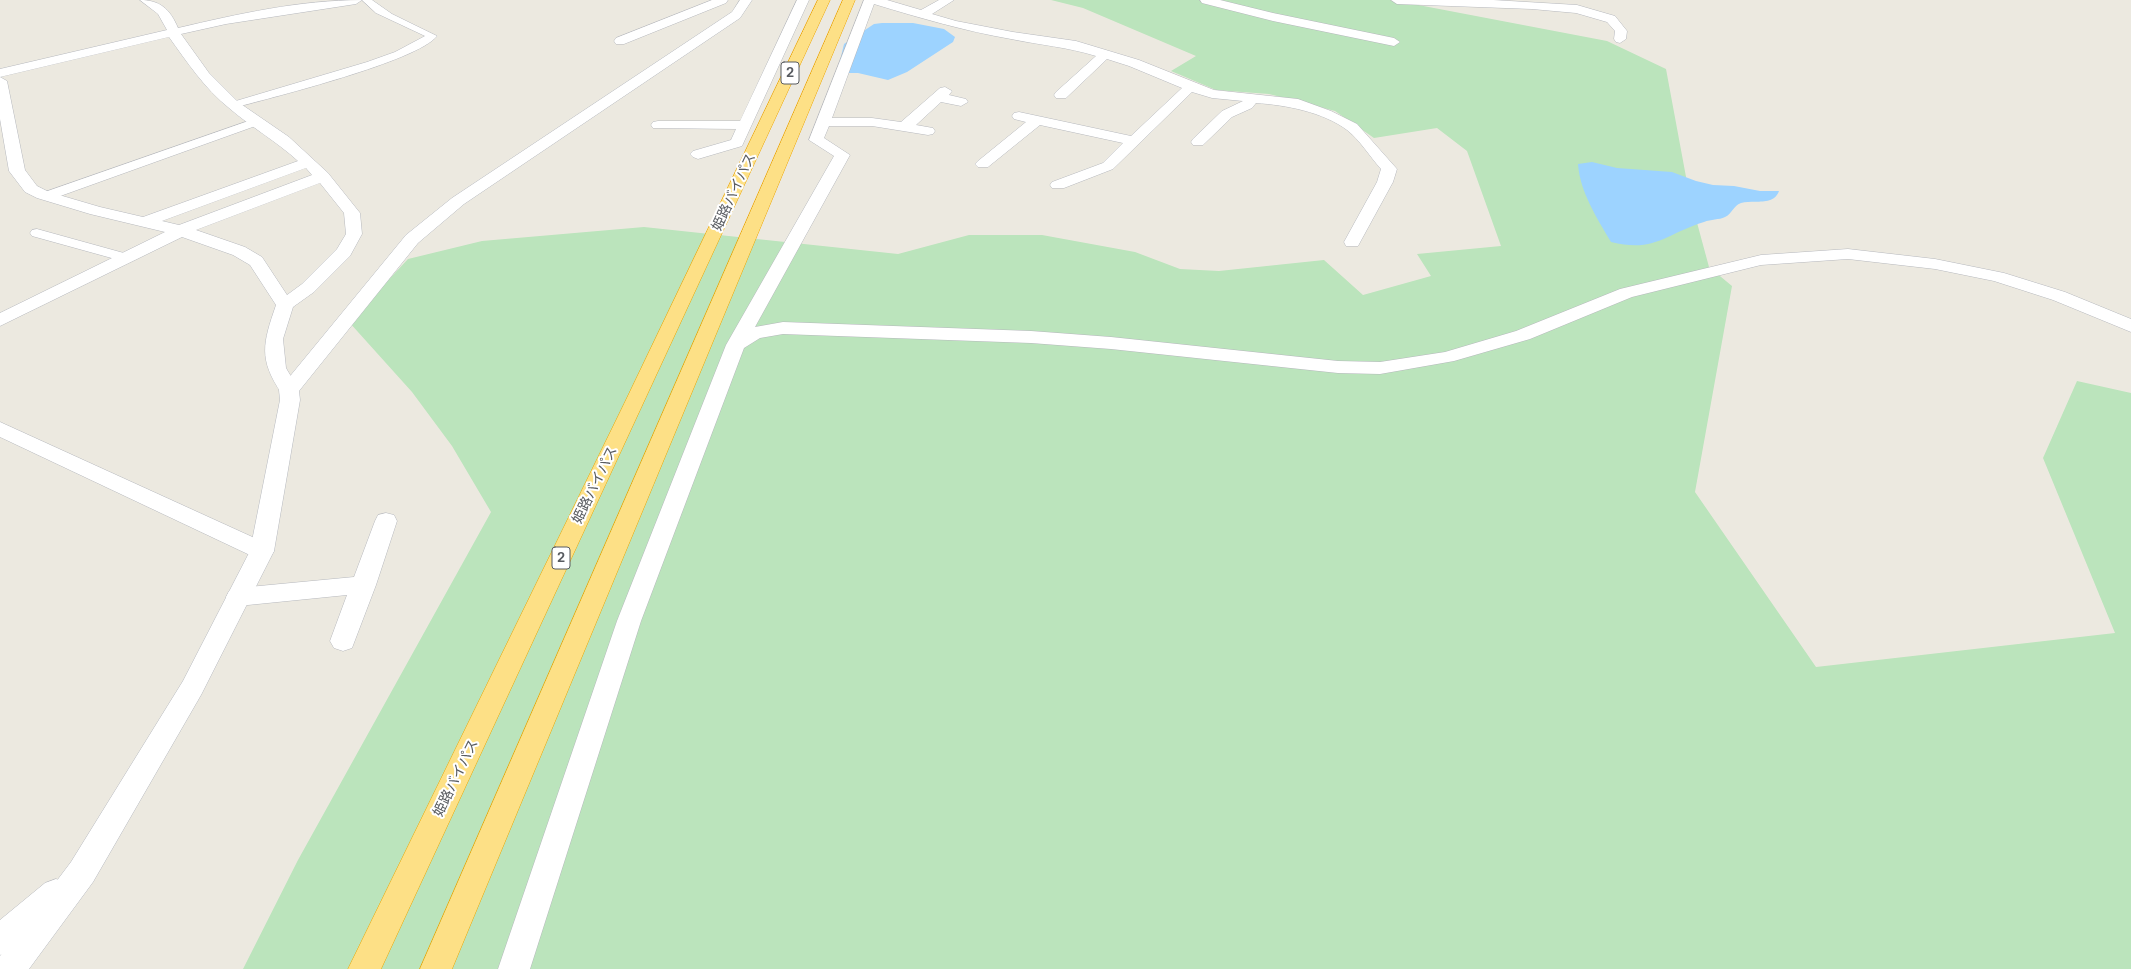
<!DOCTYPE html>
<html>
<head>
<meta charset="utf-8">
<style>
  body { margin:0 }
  canvas { display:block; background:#ece9e0 }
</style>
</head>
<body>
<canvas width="2131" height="969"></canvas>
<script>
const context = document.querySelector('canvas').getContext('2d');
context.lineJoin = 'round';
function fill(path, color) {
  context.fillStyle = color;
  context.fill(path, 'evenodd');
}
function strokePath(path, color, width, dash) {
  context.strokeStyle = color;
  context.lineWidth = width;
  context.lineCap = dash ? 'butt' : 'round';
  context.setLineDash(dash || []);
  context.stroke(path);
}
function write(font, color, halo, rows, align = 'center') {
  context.font = font + ' Inter,"Noto Sans JP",sans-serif';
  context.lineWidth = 4;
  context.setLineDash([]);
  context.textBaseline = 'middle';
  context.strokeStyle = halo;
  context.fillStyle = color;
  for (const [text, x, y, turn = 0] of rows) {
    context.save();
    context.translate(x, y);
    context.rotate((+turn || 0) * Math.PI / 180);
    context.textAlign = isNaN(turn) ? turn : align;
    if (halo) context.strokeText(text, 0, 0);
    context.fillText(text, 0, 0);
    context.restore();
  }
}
fill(new Path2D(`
  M 1051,0 L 1392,0 L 1607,41 L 1666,69 L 1689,193 L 1709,267 L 1732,286 L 1695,492 L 1816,667 L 2115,633 L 2043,458 L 2077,381 L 2131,393 L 2131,969 L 243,969 L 298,860 L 491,512 L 452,446 L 412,392 L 349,322 L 408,259 L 482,241 L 644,227 L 898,254 L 969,235 L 1042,235 L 1135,252 L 1180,269 L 1219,271 L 1324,260 L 1363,295 L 1431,276 L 1417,254 L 1501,246 L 1467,151 L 1437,128 L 1374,138 L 1335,111 L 1269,94 L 1216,90 L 1171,71 L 1196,56 L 1083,8 Z`), '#bbe4bc');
fill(new Path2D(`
  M 882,23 L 913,23 L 944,29 L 955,37 L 953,42 L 907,72 L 888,80 L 858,73 L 837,73 L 844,44 L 874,24 Z
  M 1592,162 L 1617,168 L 1672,172 L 1696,181 L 1713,185 L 1734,186 L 1760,191 L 1779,191 C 1773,207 1754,199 1741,203 C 1733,206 1732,214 1725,217 C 1719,220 1711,219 1704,222 C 1665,234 1655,253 1611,242 C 1597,218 1580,192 1578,164 Z`), '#9dd3ff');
const lane = new Path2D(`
  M 362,0 L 372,0 L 392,14 L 437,36 C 418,61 274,97 237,107 L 229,107 L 227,105 L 229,103 L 367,62 L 395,52 L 425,36 L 376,13 Z
  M 257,118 L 261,120 L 263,122 L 261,124 L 52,199 L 47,200 L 40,196 L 42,193 Z
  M 37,229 L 131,255 L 133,258 L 131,261 L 126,262 L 32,236 L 30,233 L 32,230 Z`);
const street = new Path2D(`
  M 140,0 C 160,0 170,9 178,28 C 238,14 300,0 362,0 L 356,4 L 226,24 L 181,34 L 209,73 L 238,102 L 289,137 L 328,173 L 360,213 L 362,234 L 350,256 L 314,292 L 293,307 L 283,339 L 286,368 L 299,390 L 296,394 L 289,396 L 282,394 C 258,359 263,343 276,305 L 250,265 L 233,255 L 182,237 L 0,326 L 0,313 L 165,232 L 90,214 L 37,198 L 25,192 L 9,171 L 0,119 L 0,69 L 167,30 L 158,14 ZM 169,37 C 187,62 205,89 229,108 C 251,127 276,141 298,161 L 143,217 L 100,207 L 49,192 L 37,186 L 25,170 L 7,81 L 0,77 ZM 306,168 L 312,175 L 179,225 L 162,221 ZM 320,183 L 344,213 L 346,234 L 337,249 L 302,284 L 287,295 L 262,257 L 245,247 L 196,230 Z
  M 712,0 L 728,0 L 726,3 L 624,44 L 616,44 L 614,41 L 616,38 Z
  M 797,0 L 809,0 L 742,146 L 698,159 L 693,157 L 690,154 L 693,151 L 731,140 L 736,129 L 653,128 L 651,125 L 653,122 L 658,121 L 740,121 Z
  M 864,0 L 887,0 L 921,10 L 939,0 L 954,0 L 932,14 L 956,21 L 1013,32 L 1076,41 L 1139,60 L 1214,90 L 1298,99 L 1331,111 L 1357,124 L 1397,169 L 1393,182 L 1358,246 L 1346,246 L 1344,242 L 1377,182 L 1381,169 C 1370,157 1360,140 1347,130 C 1323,112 1286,105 1256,103 L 1252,108 L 1232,117 L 1203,145 L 1193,145 L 1191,142 L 1193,139 L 1222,111 L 1243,101 L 1212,98 L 1192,92 L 1113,169 L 1064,188 L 1052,188 L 1050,185 L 1052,182 L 1103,163 L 1123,143 L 1040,125 L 988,167 L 978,167 L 975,164 L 978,161 L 1026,122 L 1014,119 L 1012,116 L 1014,113 L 1019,112 L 1131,136 L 1182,88 L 1129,66 L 1107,59 L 1066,98 L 1056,98 L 1054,95 L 1056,92 L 1096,56 C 1067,47 1040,45 1011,39 C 965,31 920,18 874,4 L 832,118 L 872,118 L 901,122 L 940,88 L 945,87 L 952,91 L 949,95 L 966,99 L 968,102 L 961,106 L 941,102 L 916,125 L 933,128 L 935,131 L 933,134 L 928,135 L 872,126 L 829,126 L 824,138 L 850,155 L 755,327 L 783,322 L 1031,331 L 1111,337 L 1338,361 L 1380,362 L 1445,352 L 1516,331 L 1620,289 L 1761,255 L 1848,249 L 1935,259 L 2004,273 L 2065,292 L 2131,319 L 2131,332 L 2053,300 L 1994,281 L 1935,269 L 1848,259 L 1761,265 L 1632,297 L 1530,339 L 1454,361 L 1380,374 L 1338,373 L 1111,349 L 1031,343 L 783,334 L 760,338 L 744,348 L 641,621 L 530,969 L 498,969 L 617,621 L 726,345 L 834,156 L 809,140 Z
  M 1200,0 L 1220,0 L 1273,13 L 1394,38 L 1400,42 L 1394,46 L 1273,21 L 1202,3 Z
  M 1391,0 L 1493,0 L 1577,5 L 1615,16 L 1627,31 L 1626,39 L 1620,43 L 1616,42 L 1614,39 L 1615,31 L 1607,22 L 1576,13 L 1532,9 L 1397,4 Z
  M 0,422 L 270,545 L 274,551 L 270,557 L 262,559 L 254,557 L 0,437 Z
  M 386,513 L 394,515 L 397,521 L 376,585 L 352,648 L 343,651 L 334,648 L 330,641 L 347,595 L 238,606 L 229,603 L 226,597 L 229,591 L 238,588 L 354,577 L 375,521 L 378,515 Z
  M 56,879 L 67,883 L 71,893 L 67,903 L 11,951 L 0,955 L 0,920 L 45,883 Z`);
const secondary = new Path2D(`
  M 740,0 L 752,0 L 740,18 L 464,204 L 418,243 L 299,391 L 300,400 L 274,551 L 201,695 L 93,882 L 29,969 L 0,969 L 0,956 L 71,862 L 183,681 L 250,551 L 280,400 L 279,390 L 282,386 L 406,235 L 452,198 L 732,12 Z`);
const highway = new Path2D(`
  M 818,0 L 830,0 L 381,969 L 348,969 L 624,404 Z
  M 843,0 L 855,0 L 452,969 L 420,969 Z`);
strokePath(lane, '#b6b8bd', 1);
strokePath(street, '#b6b8bd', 1);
strokePath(secondary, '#b6b9bf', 1);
strokePath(highway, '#eca500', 1);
fill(lane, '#fff');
fill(street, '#fff');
fill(secondary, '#fff');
fill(highway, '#fde086');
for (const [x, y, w] of [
  [790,73,18],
  [561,558,18]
]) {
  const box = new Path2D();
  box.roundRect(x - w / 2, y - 11, w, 22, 3);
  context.fillStyle = '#fff';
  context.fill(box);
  strokePath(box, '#595c61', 1);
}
write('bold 13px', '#595c61', null, [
  ["2",790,73],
  ["2",561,558]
]);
write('14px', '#595c61', '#fff', [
  ["姫路バイパス",734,192,-65],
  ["姫路バイパス",595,485,-64],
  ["姫路バイパス",456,778,-64]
]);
</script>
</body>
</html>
